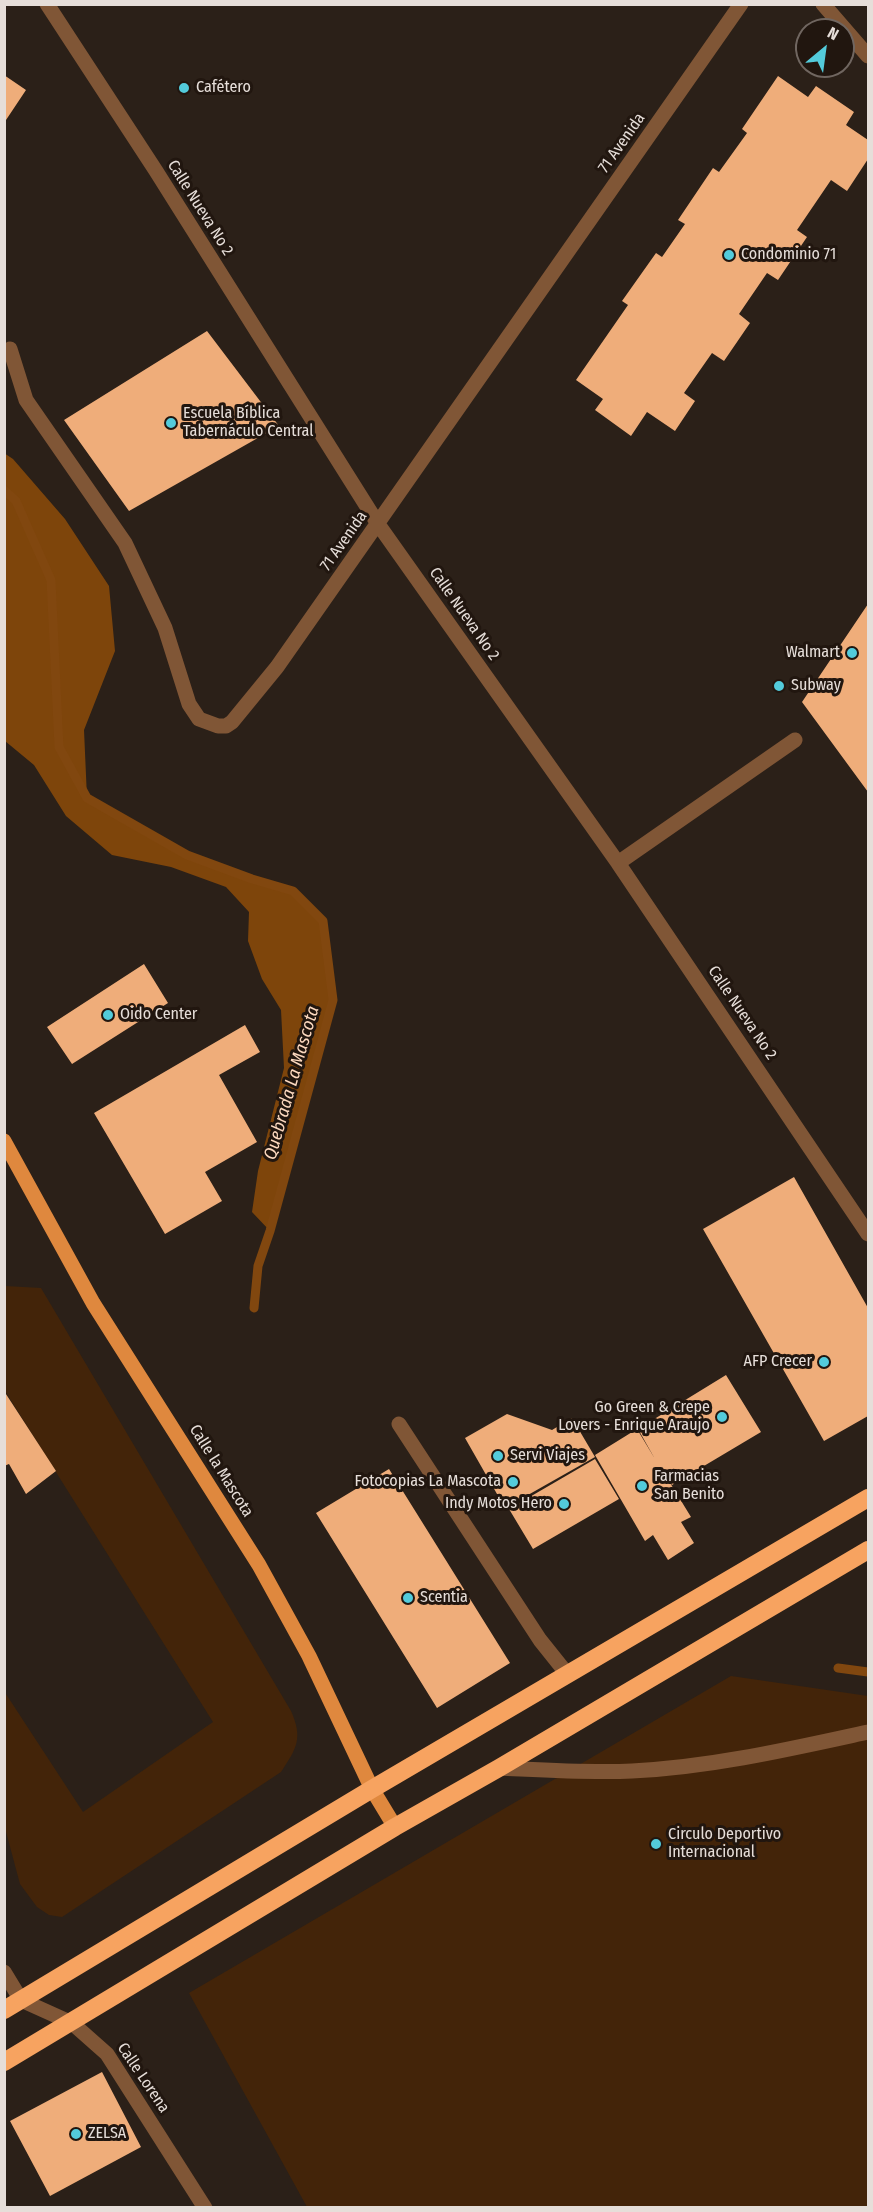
<!DOCTYPE html>
<html>
<head>
<meta charset="utf-8">
<style>
  body { margin:0 }
  #map { position:relative; width:873px; height:2212px; overflow:hidden; background:#2b2018; font-family:"Fira Sans Condensed",sans-serif }
  canvas { display:block }
  .frame { position:absolute; inset:0; border:6px solid #e6ded9; pointer-events:none }
  .north { position:absolute; left:795px; top:18px; width:60px; height:60px; box-sizing:border-box; background:#21160f; border:2px solid #706660; border-radius:50%; rotate:29deg; font-size:16px; font-weight:700; line-height:24px; text-align:center; color:#e6ded9 }
  .north::after { content:''; display:block; margin:auto; width:21px; height:27px; background:#53cbdb; clip-path:polygon(50% 0,100% 100%,50% 72%,0 100%) }
</style>
</head>
<body>
<div id="map">
<canvas width="873" height="2212"></canvas>
<div class="frame"></div>
<div class="north">N</div>
</div>
<script>
const context = document.querySelector('canvas').getContext('2d');
context.lineJoin = 'round';
function fill(path, color) {
  context.fillStyle = color;
  context.fill(path, 'evenodd');
}
function strokePath(path, color, width, dash) {
  context.strokeStyle = color;
  context.lineWidth = width;
  context.lineCap = dash ? 'butt' : 'round';
  context.setLineDash(dash || []);
  context.stroke(path);
}
function write(font, color, halo, rows, align = 'center') {
  context.font = font + ' "Fira Sans Condensed",sans-serif';
  context.lineWidth = 6;
  context.setLineDash([]);
  context.textBaseline = 'middle';
  context.strokeStyle = halo;
  context.fillStyle = color;
  for (const [text, x, y, turn = 0] of rows) {
    context.save();
    context.translate(x, y);
    context.rotate((+turn || 0) * Math.PI / 180);
    context.textAlign = isNaN(turn) ? turn : align;
    if (halo) context.strokeText(text, 0, 0);
    context.fillText(text, 0, 0);
    context.restore();
  }
}
fill(new Path2D(`
  M 5,1286 L 41,1288 L 291,1711 C 303,1738 297,1748 281,1772 L 62,1917 L 49,1915 L 37,1907 L 20,1884 L 5,1828 L 4,1691 L 83,1812 L 213,1722 L 5,1391 Z
  M 731,1676 L 868,1696 L 868,2207 L 307,2207 L 189,1993 Z`), '#432409');
fill(new Path2D(`
  M 4,453 L 13,459 L 65,519 L 109,586 L 115,651 L 84,730 L 87,798 L 187,855 L 252,879 L 293,891 L 323,921 L 333,1000 L 270,1231 L 252,1212 L 258,1171 L 284,1068 L 281,1010 L 262,979 L 248,941 L 249,912 L 226,887 L 171,867 L 112,855 L 66,816 L 34,765 L 5,741 Z`), '#7e450b');
strokePath(new Path2D(`
  M 4,490 L 16,501 L 51,580 L 59,747 L 87,798 L 187,855 L 252,879 L 293,891 L 323,921 L 333,1000 L 270,1231 L 258,1266 L 254,1308
  M 838,1668 L 868,1672`), '#81470f', 9);
fill(new Path2D(`
  M 4,75 L 26,90 L 4,123 Z
  M 778,76 L 808,97 L 816,86 L 854,112 L 846,125 L 868,140 L 868,159 L 847,191 L 831,180 L 797,230 L 807,237 L 778,280 L 767,273 L 739,314 L 750,323 L 724,361 L 712,353 L 684,393 L 695,401 L 675,431 L 647,412 L 631,436 L 595,410 L 603,399 L 576,380 L 628,305 L 622,301 L 656,253 L 662,257 L 685,224 L 678,220 L 713,168 L 719,172 L 747,133 L 742,129 Z
  M 207,331 L 279,426 L 129,511 L 64,420 Z
  M 868,604 L 868,792 L 802,702 Z
  M 144,964 L 168,1003 L 72,1064 L 47,1027 Z
  M 245,1025 L 260,1052 L 219,1075 L 257,1142 L 205,1172 L 222,1201 L 165,1234 L 94,1113 Z
  M 794,1177 L 868,1308 L 868,1416 L 824,1441 L 703,1229 Z
  M 726,1375 L 761,1432 L 672,1485 L 664,1473 L 691,1517 L 681,1522 L 694,1543 L 668,1560 L 653,1535 L 645,1541 L 595,1455 L 637,1429 L 655,1459 L 638,1429 Z
  M 4,1391 L 56,1471 L 26,1494 L 9,1464 L 4,1466 Z
  M 507,1414 L 552,1430 L 572,1418 L 595,1457 L 505,1508 L 465,1438 Z
  M 595,1459 L 619,1499 L 533,1549 L 509,1509 Z
  M 389,1469 L 510,1663 L 437,1708 L 316,1513 Z
  M 102,2072 L 141,2147 L 50,2196 L 10,2121 Z`), '#efad7a');
strokePath(new Path2D(`
  M 47,4 L 156,171 L 378,524 L 618,863 L 868,1234
  M 823,4 L 868,56
  M 10,349 L 26,400 L 125,543 L 165,628 L 189,704 L 199,719 L 218,726 L 226,726 L 232,722 L 277,667 L 741,4
  M 618,863 L 795,740
  M 399,1424 L 540,1640 L 568,1675
  M 499,1768 C 543,1770 588,1773 632,1771 C 712,1767 790,1749 868,1732
  M 4,1972 L 21,2000 L 72,2023 L 107,2054 L 205,2208`), '#805636', 15);
strokePath(new Path2D(`
  M 4,1141 L 93,1303 L 259,1565 L 309,1656 L 372,1789 L 395,1827`), '#df883e', 15);
strokePath(new Path2D(`
  M 4,2010 L 372,1789 L 868,1498
  M 4,2062 L 395,1827 L 499,1768 L 868,1550`), '#f7a360', 18);
for (const [x, y, r, color] of [
  [184,88,6,"#53cbdb"],
  [729,255,6,"#53cbdb"],
  [171,423,6,"#53cbdb"],
  [852,653,6,"#53cbdb"],
  [779,686,6,"#53cbdb"],
  [108,1015,6,"#53cbdb"],
  [824,1362,6,"#53cbdb"],
  [722,1417,6,"#53cbdb"],
  [498,1456,6,"#53cbdb"],
  [513,1482,6,"#53cbdb"],
  [642,1486,6,"#53cbdb"],
  [564,1504,6,"#53cbdb"],
  [408,1598,6,"#53cbdb"],
  [656,1844,6,"#53cbdb"],
  [76,2134,6,"#53cbdb"]
]) {
  const dot = new Path2D();
  dot.arc(x, y, r, 0, 2 * Math.PI);
  context.fillStyle = color;
  context.fill(dot);
  strokePath(dot, '#21160f', 2);
}
write('16px', '#e6ded9', '#21160f', [
  ["Cafétero",196,88],
  ["Condominio 71",741,255],
  ["Escuela Bíblica",183,414],
  ["Tabernáculo Central",183,432],
  ["Walmart",840,653,"right"],
  ["Subway",791,686],
  ["Oido Center",120,1015],
  ["AFP Crecer",812,1362,"right"],
  ["Go Green & Crepe",710,1408,"right"],
  ["Lovers - Enrique Araujo",710,1426,"right"],
  ["Servi Viajes",510,1456],
  ["Farmacias",654,1477],
  ["San Benito",654,1495],
  ["Fotocopias La Mascota",501,1482,"right"],
  ["Indy Motos Hero",552,1504,"right"],
  ["Scentia",420,1598],
  ["Circulo Deportivo",668,1835],
  ["Internacional",668,1853],
  ["ZELSA",88,2134]
], 'left');
write('16px', '#e6ded9', '#21160f', [
  ["71 Avenida",622,143,-55],
  ["Calle Nueva No 2",200,208,58],
  ["71 Avenida",344,541,-55],
  ["Calle Nueva No 2",464,614,55],
  ["Calle Nueva No 2",742,1013,56],
  ["Calle la Mascota",221,1471,58],
  ["Calle Lorena",143,2078,56]
]);
write('italic 18px', '#fcd8be', '#21160f', [
  ["Quebrada La Mascota",292,1083,-74]
]);
</script>
</body>
</html>
